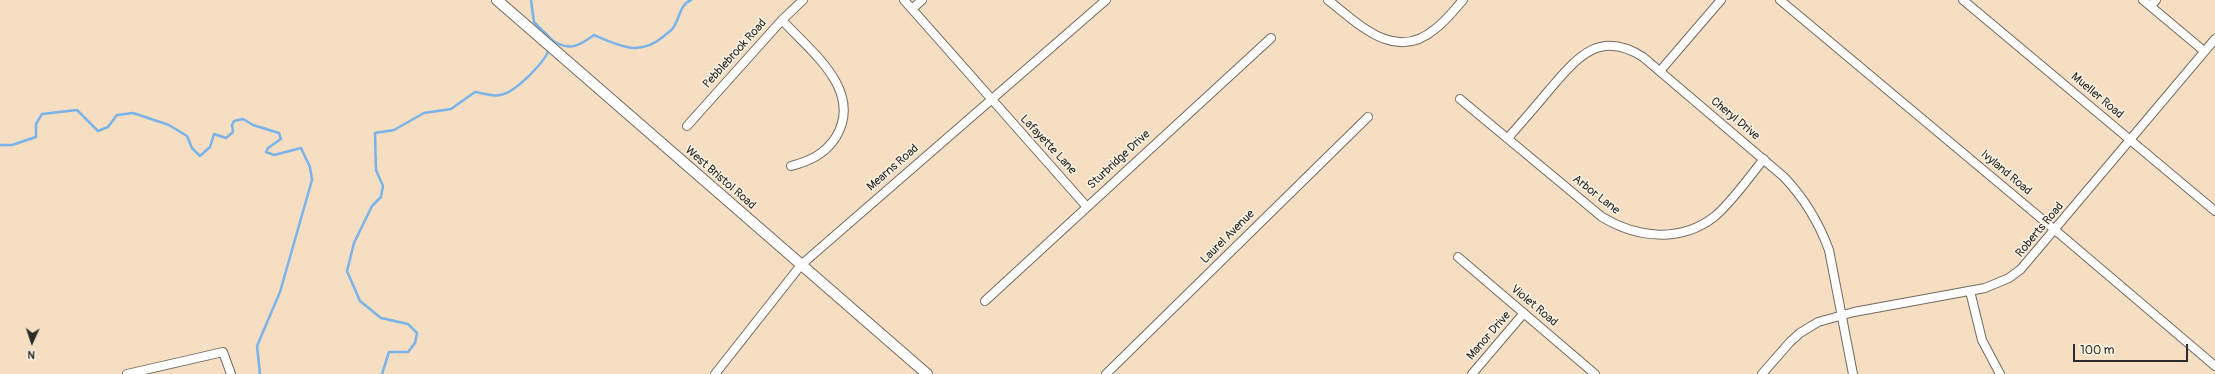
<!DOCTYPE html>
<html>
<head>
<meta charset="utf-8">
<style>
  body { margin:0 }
  #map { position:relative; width:2215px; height:374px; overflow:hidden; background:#f5dec2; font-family:Pangolin,sans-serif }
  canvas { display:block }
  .north { position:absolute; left:12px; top:322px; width:40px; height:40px; -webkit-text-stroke:3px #fcf5e5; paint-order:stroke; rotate:183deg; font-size:11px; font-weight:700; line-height:16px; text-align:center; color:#2b2b2b }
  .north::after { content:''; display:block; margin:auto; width:14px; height:18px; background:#2b2b2b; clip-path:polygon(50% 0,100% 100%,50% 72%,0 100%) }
  .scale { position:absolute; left:2073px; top:344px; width:115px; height:18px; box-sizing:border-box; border:2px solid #2b2b2b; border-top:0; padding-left:5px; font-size:12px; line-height:14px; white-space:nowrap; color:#2b2b2b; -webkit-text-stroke:3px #fcf5e5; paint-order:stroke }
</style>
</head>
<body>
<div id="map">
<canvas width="2215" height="374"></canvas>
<div class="north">N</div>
<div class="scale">100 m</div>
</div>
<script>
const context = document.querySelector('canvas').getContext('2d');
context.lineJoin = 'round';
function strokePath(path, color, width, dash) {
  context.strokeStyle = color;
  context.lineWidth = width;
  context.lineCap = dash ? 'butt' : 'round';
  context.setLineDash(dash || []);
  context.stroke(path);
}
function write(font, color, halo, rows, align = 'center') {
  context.font = font + ' Pangolin,sans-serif';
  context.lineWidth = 3;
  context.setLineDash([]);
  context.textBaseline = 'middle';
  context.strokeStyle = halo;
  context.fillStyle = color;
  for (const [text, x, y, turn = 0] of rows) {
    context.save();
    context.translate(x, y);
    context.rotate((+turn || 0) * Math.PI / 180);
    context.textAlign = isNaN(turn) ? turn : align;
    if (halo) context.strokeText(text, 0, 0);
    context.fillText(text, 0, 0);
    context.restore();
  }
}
strokePath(new Path2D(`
  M 531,0 L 534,22 L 552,40 L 551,44
  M 552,40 C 569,52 579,46 594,35 C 619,46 640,57 664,36 C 666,34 671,31 673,28 C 680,19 679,5 691,0
  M 0,145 L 12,145 L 36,137 L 36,124 L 42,114 L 77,110 L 98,131 L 108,127 L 117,115 L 133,113 L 169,125 L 187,136 L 192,148 L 200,156 L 210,147 L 214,134 L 226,138 L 233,132 L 232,125 L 234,121 L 243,119 L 253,125 L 279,133 L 281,139 L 268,148 L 266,152 L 274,155 L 301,148 L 310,167 L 312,180 L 280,292 L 257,346 L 260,374
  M 382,374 L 389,352 L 408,352 L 415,343 L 417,333 L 408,324 L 381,318 L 360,301 L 347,271 L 354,243 L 372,206 L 381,197 L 383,186 L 376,170 L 375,133 L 394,130 L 424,113 L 451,109 L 475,92 C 484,93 491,97 500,95 C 515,93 545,62 549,49`), '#79b3ea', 2.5);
const minor = new Path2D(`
  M 904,0 L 1087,207
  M 1328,0 C 1359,24 1395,63 1435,29 C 1446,21 1454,10 1463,0
  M 1780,0 L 2055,230 L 2215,366
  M 1963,0 L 2215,211
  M 2143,0 L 2204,51
  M 2151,6 L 2156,0
  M 912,9 L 922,0
  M 782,20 C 810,51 864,90 836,137 C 825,154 810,161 791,166
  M 1660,71 L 1721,0
  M 1460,99 L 1602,217 C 1637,238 1680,243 1714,217 C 1733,201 1748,178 1764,159
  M 687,126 L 782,20 L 803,0
  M 1508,138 C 1522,122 1536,106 1550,89 C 1577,58 1599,29 1643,57 L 1784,177 C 1804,198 1819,223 1829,250 L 1853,374
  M 1458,257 L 1595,374
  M 1970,291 L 1982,340 L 2000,374
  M 985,301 L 1271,38
  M 127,374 L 223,352 L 231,374
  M 715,374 L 801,265 L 1106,0
  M 1106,374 L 1368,117
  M 1472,374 L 1524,313
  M 1762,374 L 1790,342 L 1800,333 L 1818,322 L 1854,312 L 1985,288 L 2009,278 L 2021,269 L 2215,39`);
const major = new Path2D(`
  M 497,0 L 927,374`);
strokePath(minor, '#726a60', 10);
strokePath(major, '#726a60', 12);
strokePath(minor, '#fff', 8);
strokePath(major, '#fff', 10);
write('12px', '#2b2b2b', '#fcf5e5', [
  ["Pebblebrook Road",735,54,-48],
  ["Mueller Road",2097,96,40],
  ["Cheryl Drive",1735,119,40],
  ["Lafayette Lane",1048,145,47],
  ["Sturbridge Drive",1119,160,-43],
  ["Mearns Road",893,168,-41],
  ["Ivyland Road",2006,173,40],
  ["West Bristol Road",720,178,41],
  ["Arbor Lane",1596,195,38],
  ["Roberts Road",2040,230,-50],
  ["Laurel Avenue",1228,237,-45],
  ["Violet Road",1534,306,40],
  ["Manor Drive",1489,336,-49]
]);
</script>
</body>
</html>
